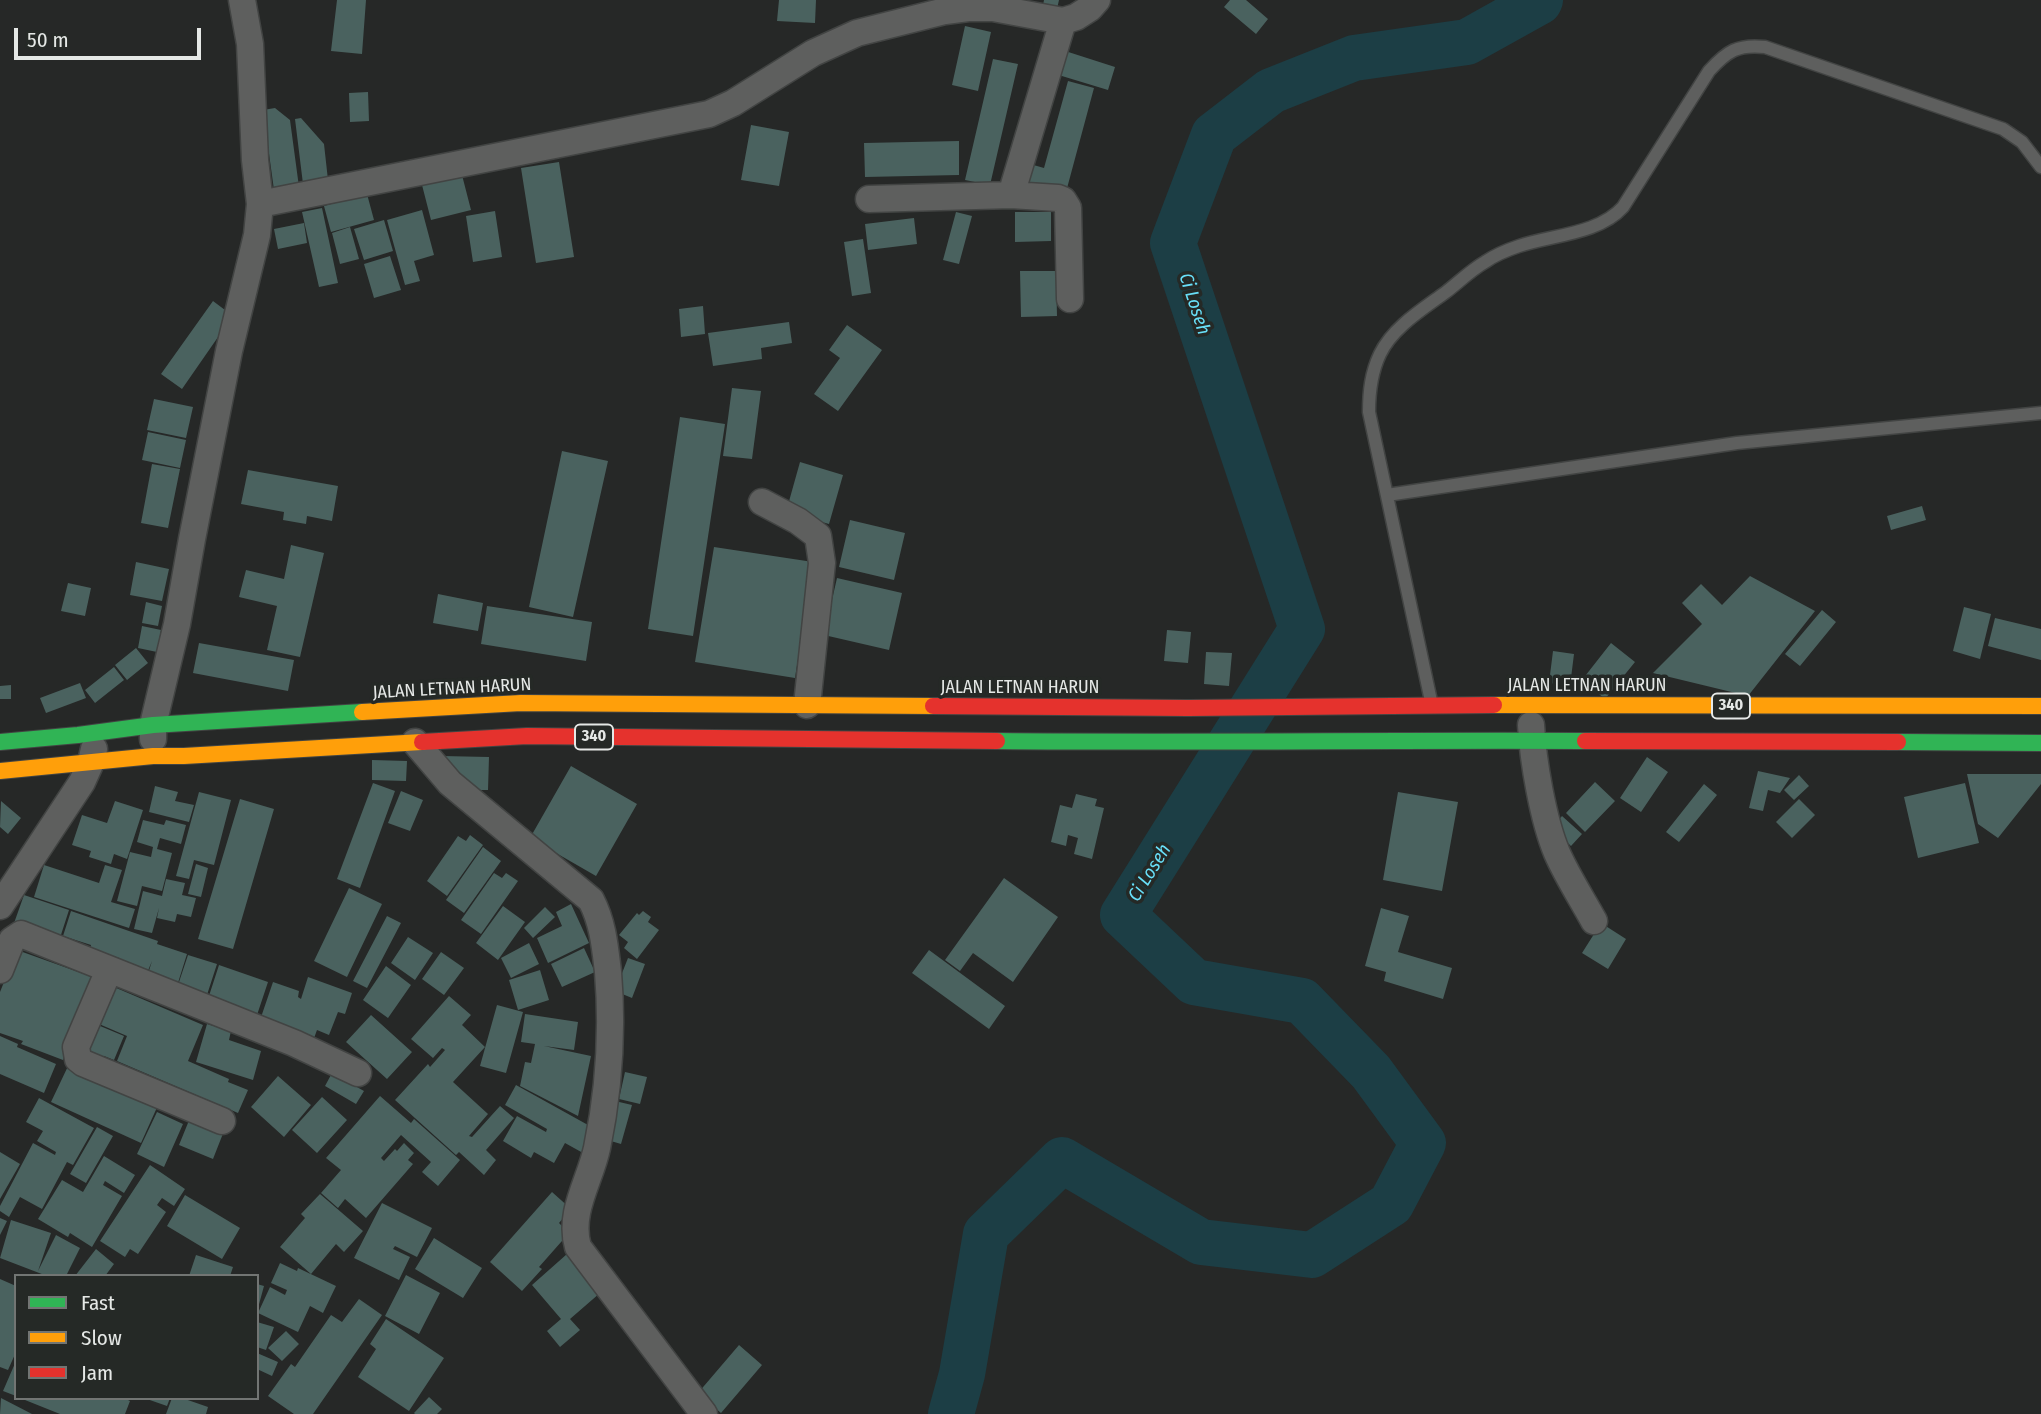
<!DOCTYPE html>
<html>
<head>
<meta charset="utf-8">
<style>
  body { margin:0 }
  #map { position:relative; width:2041px; height:1414px; overflow:hidden; background:#262827; font-family:"Fira Sans Condensed",sans-serif }
  canvas { display:block }
  .legend { position:absolute; left:14px; top:1274px; width:245px; height:126px; box-sizing:border-box; background:#252926; border:2px solid #727573; margin:0; padding:9px 12px; list-style:none; font-size:21px; color:#e5e8e6 }
  .legend li { display:flex; align-items:center; gap:14px; height:35px }
  .legend b { width:35px; border:2px solid #727573 }
  .scale { position:absolute; left:14px; top:28px; width:187px; height:32px; box-sizing:border-box; border:4px solid #e5e8e6; border-top:0; padding-left:9px; font-size:21px; line-height:24px; white-space:nowrap; color:#e5e8e6; -webkit-text-stroke:5px #252926; paint-order:stroke }
</style>
</head>
<body>
<div id="map">
<canvas width="2041" height="1414"></canvas>
<ul class="legend">
<li><b style="height:9px;background:#30b455"></b>Fast</li>
<li><b style="height:9px;background:#ff9f0a"></b>Slow</li>
<li><b style="height:9px;background:#e5322d"></b>Jam</li>
</ul>
<div class="scale">50 m</div>
</div>
<script>
const context = document.querySelector('canvas').getContext('2d');
context.lineJoin = 'round';
function strokePath(path, color, width, dash) {
  context.strokeStyle = color;
  context.lineWidth = width;
  context.lineCap = dash ? 'butt' : 'round';
  context.setLineDash(dash || []);
  context.stroke(path);
}
function fill(path, color) {
  context.fillStyle = color;
  context.fill(path, 'evenodd');
}
function write(font, color, halo, rows, align = 'center') {
  context.font = font + ' "Fira Sans Condensed",sans-serif';
  context.lineWidth = 7;
  context.setLineDash([]);
  context.textBaseline = 'middle';
  context.strokeStyle = halo;
  context.fillStyle = color;
  for (const [text, x, y, turn = 0] of rows) {
    context.save();
    context.translate(x, y);
    context.rotate((+turn || 0) * Math.PI / 180);
    context.textAlign = isNaN(turn) ? turn : align;
    if (halo) context.strokeText(text, 0, 0);
    context.fillText(text, 0, 0);
    context.restore();
  }
}
strokePath(new Path2D(`
  M 951,1414 L 962,1374 L 986,1234 L 1062,1160 L 1201,1242 L 1312,1255 L 1391,1204 L 1423,1143 L 1371,1072 L 1302,1001 L 1194,982 L 1123,915 L 1302,629 L 1173,243 L 1214,135 L 1271,91 L 1354,58 L 1467,42 L 1539,2 L 1540,0`), '#1c3e45', 46);
fill(new Path2D(`
  M 337,0 L 366,0 L 362,54 L 331,51 Z
  M 779,0 L 816,0 L 815,23 L 777,21 Z
  M 1044,0 L 1059,0 L 1057,9 L 1043,5 Z
  M 1230,0 L 1246,0 L 1268,19 L 1256,34 L 1224,7 Z
  M 965,26 L 991,32 L 978,91 L 952,85 Z
  M 1059,49 L 1115,67 L 1108,90 L 1052,73 Z
  M 993,59 L 1018,64 L 990,185 L 965,180 Z
  M 1068,81 L 1094,88 L 1066,192 L 1026,181 L 1030,164 L 1044,168 Z
  M 368,92 L 369,121 L 350,122 L 349,93 Z
  M 275,108 L 290,120 L 299,187 L 274,190 L 263,110 Z
  M 301,118 L 324,144 L 328,180 L 303,184 L 295,119 Z
  M 751,125 L 789,132 L 779,186 L 741,180 Z
  M 959,141 L 959,175 L 865,177 L 864,143 Z
  M 559,162 L 574,257 L 536,263 L 521,168 Z
  M 462,175 L 471,210 L 431,220 L 422,185 Z
  M 367,194 L 374,220 L 331,232 L 324,206 Z
  M 322,208 L 338,283 L 319,287 L 302,212 Z
  M 422,210 L 434,255 L 414,261 L 420,281 L 405,285 L 387,220 Z
  M 495,211 L 502,257 L 473,262 L 466,216 Z
  M 956,212 L 972,216 L 959,264 L 943,260 Z
  M 1015,212 L 1051,212 L 1051,241 L 1015,242 Z
  M 914,218 L 917,244 L 868,250 L 865,224 Z
  M 384,220 L 393,251 L 364,260 L 354,229 Z
  M 304,223 L 307,243 L 278,249 L 274,229 Z
  M 350,227 L 359,259 L 340,264 L 332,233 Z
  M 863,239 L 871,293 L 852,296 L 844,242 Z
  M 390,256 L 401,290 L 374,298 L 364,264 Z
  M 1020,271 L 1056,271 L 1057,316 L 1021,317 Z
  M 213,301 L 229,313 L 221,324 L 225,327 L 182,389 L 161,374 Z
  M 703,306 L 705,334 L 681,337 L 679,309 Z
  M 789,322 L 792,343 L 761,348 L 762,359 L 713,366 L 708,333 Z
  M 847,325 L 882,350 L 838,411 L 814,394 L 840,358 L 829,350 Z
  M 732,388 L 761,391 L 752,459 L 723,456 Z
  M 154,399 L 193,407 L 186,438 L 147,430 Z
  M 680,417 L 725,424 L 693,636 L 648,629 Z
  M 148,432 L 186,440 L 180,468 L 142,460 Z
  M 562,451 L 608,461 L 573,617 L 529,607 Z
  M 800,462 L 843,475 L 829,524 L 786,512 Z
  M 152,464 L 180,469 L 168,528 L 141,523 Z
  M 248,470 L 338,486 L 332,521 L 307,516 L 306,524 L 283,520 L 284,512 L 241,504 Z
  M 1922,506 L 1926,520 L 1891,530 L 1887,516 Z
  M 850,520 L 905,533 L 894,580 L 839,567 Z
  M 291,545 L 324,553 L 300,657 L 267,650 L 277,606 L 239,597 L 246,570 L 284,579 Z
  M 714,547 L 813,562 L 795,678 L 695,662 Z
  M 136,562 L 169,569 L 162,601 L 130,595 Z
  M 1750,576 L 1815,611 L 1748,696 L 1653,673 L 1702,624 L 1682,603 L 1701,584 L 1722,605 Z
  M 837,578 L 902,593 L 889,650 L 824,635 Z
  M 68,583 L 91,588 L 85,616 L 61,611 Z
  M 438,594 L 483,603 L 478,631 L 433,623 Z
  M 146,602 L 162,606 L 158,626 L 142,623 Z
  M 487,606 L 592,622 L 586,661 L 481,644 Z
  M 1964,607 L 1991,614 L 1980,659 L 1953,651 Z
  M 1822,610 L 1836,622 L 1800,666 L 1785,654 Z
  M 1995,618 L 2041,629 L 2041,660 L 1988,646 Z
  M 142,626 L 161,630 L 157,652 L 138,648 Z
  M 1167,630 L 1191,632 L 1188,663 L 1164,661 Z
  M 199,643 L 294,660 L 288,691 L 193,673 Z
  M 1611,643 L 1635,662 L 1605,699 L 1582,680 Z
  M 136,648 L 148,663 L 127,680 L 115,665 Z
  M 1553,651 L 1574,654 L 1570,686 L 1549,683 Z
  M 1206,652 L 1232,653 L 1229,686 L 1204,684 Z
  M 114,667 L 124,680 L 95,703 L 85,690 Z
  M 80,683 L 86,698 L 46,713 L 40,698 Z
  M 11,685 L 11,699 L 0,699 L 0,686 Z
  M 442,756 L 489,757 L 488,790 L 462,790 Z
  M 1647,757 L 1668,772 L 1641,812 L 1620,798 Z
  M 372,760 L 407,761 L 406,781 L 372,780 Z
  M 571,766 L 637,804 L 596,876 L 530,838 Z
  M 1758,771 L 1790,778 L 1780,793 L 1768,790 L 1763,811 L 1749,808 Z
  M 1967,774 L 2041,774 L 2041,784 L 1998,838 L 1978,824 Z
  M 1799,775 L 1809,786 L 1794,800 L 1784,790 Z
  M 1595,782 L 1615,801 L 1585,832 L 1566,813 Z
  M 373,783 L 395,791 L 360,888 L 337,879 Z
  M 1965,783 L 1979,843 L 1918,858 L 1904,797 Z
  M 1704,784 L 1717,795 L 1679,842 L 1666,832 Z
  M 155,786 L 178,792 L 175,801 L 194,805 L 189,822 L 149,812 Z
  M 401,791 L 423,800 L 410,831 L 388,823 Z
  M 199,792 L 231,800 L 214,865 L 194,860 L 189,879 L 176,876 Z
  M 1398,792 L 1458,802 L 1442,891 L 1383,880 Z
  M 1076,794 L 1097,799 L 1095,806 L 1104,808 L 1092,859 L 1074,854 L 1078,838 L 1068,835 L 1066,846 L 1051,842 L 1060,805 L 1072,808 Z
  M 240,799 L 274,809 L 233,949 L 198,939 Z
  M 1799,799 L 1815,815 L 1792,838 L 1776,822 Z
  M 1,801 L 21,818 L 8,834 L 0,827 Z
  M 115,801 L 143,810 L 127,859 L 114,854 L 111,864 L 89,857 L 91,851 L 72,845 L 82,815 L 107,823 Z
  M 1562,816 L 1582,834 L 1571,846 L 1552,828 Z
  M 143,820 L 164,825 L 166,820 L 186,825 L 181,844 L 160,838 L 157,849 L 172,853 L 162,891 L 142,886 L 137,906 L 117,901 L 130,852 L 151,857 L 153,847 L 137,842 Z
  M 470,835 L 483,845 L 447,896 L 427,881 L 458,836 L 466,841 Z
  M 483,847 L 501,861 L 464,913 L 446,900 Z
  M 196,864 L 208,868 L 201,897 L 188,894 Z
  M 44,865 L 99,883 L 105,865 L 122,870 L 111,902 L 135,909 L 129,928 L 34,897 Z
  M 494,873 L 502,878 L 506,873 L 518,881 L 481,934 L 461,920 Z
  M 1004,878 L 1058,917 L 1013,982 L 973,953 L 960,971 L 945,960 Z
  M 166,879 L 185,883 L 182,895 L 196,898 L 191,917 L 177,914 L 175,922 L 157,918 L 159,908 L 152,933 L 134,929 L 143,891 L 162,896 Z
  M 349,888 L 382,904 L 347,977 L 314,961 Z
  M 24,895 L 69,910 L 59,941 L 13,926 Z
  M 571,904 L 589,943 L 548,963 L 537,938 L 562,926 L 556,912 Z
  M 503,906 L 525,922 L 498,960 L 476,943 Z
  M 545,907 L 555,917 L 533,938 L 524,928 Z
  M 1381,908 L 1409,916 L 1398,952 L 1452,968 L 1443,999 L 1384,981 L 1386,972 L 1365,966 Z
  M 71,911 L 158,941 L 157,944 L 187,954 L 177,986 L 147,977 L 152,961 L 147,973 L 117,964 L 119,958 L 90,949 L 91,945 L 63,936 Z
  M 643,911 L 651,917 L 648,922 L 659,930 L 637,959 L 624,948 L 628,942 L 619,935 L 637,913 L 639,915 Z
  M 387,916 L 401,923 L 367,988 L 353,981 Z
  M 1601,923 L 1626,939 L 1608,969 L 1582,953 Z
  M 408,937 L 433,953 L 415,980 L 391,963 Z
  M 529,943 L 539,964 L 511,978 L 501,958 Z
  M 584,948 L 595,972 L 562,987 L 551,964 Z
  M 17,950 L 98,979 L 72,1037 L 63,1060 L 21,1044 L 23,1041 L 0,1033 L 0,992 L 4,982 L 5,983 Z
  M 929,950 L 1005,1006 L 989,1029 L 912,973 Z
  M 441,952 L 464,968 L 444,995 L 422,979 Z
  M 188,955 L 217,964 L 206,998 L 177,988 Z
  M 628,958 L 645,964 L 632,998 L 615,991 Z
  M 219,965 L 268,982 L 256,1018 L 207,1002 Z
  M 386,966 L 411,985 L 388,1018 L 363,1000 Z
  M 540,970 L 549,1000 L 518,1010 L 509,980 Z
  M 308,977 L 352,993 L 345,1014 L 338,1012 L 329,1035 L 317,1030 L 313,1041 L 258,1026 L 273,982 L 299,991 L 298,997 L 301,999 Z
  M 114,987 L 203,1025 L 188,1061 L 229,1079 L 228,1082 L 248,1090 L 238,1113 L 117,1061 L 127,1036 L 99,1024 Z
  M 449,996 L 471,1015 L 462,1025 L 485,1047 L 453,1082 L 488,1114 L 469,1136 L 472,1137 L 500,1106 L 514,1118 L 486,1150 L 496,1160 L 484,1175 L 459,1152 L 456,1155 L 395,1100 L 428,1064 L 430,1067 L 445,1050 L 442,1048 L 433,1058 L 411,1039 Z
  M 497,1005 L 523,1012 L 506,1073 L 480,1066 Z
  M 525,1014 L 578,1022 L 574,1050 L 544,1046 L 591,1056 L 578,1116 L 520,1086 L 525,1062 L 531,1063 L 535,1044 L 521,1042 Z
  M 371,1015 L 412,1052 L 387,1079 L 346,1042 Z
  M 93,1023 L 124,1036 L 114,1060 L 104,1056 L 101,1063 L 86,1056 Z
  M 207,1024 L 231,1031 L 229,1040 L 261,1051 L 253,1080 L 196,1062 Z
  M 0,1036 L 18,1044 L 17,1047 L 56,1064 L 44,1093 L 0,1074 Z
  M 70,1062 L 159,1103 L 141,1143 L 51,1102 Z
  M 625,1072 L 647,1077 L 640,1104 L 619,1099 Z
  M 332,1073 L 364,1091 L 356,1104 L 325,1086 Z
  M 278,1076 L 311,1105 L 284,1137 L 251,1107 Z
  M 516,1085 L 597,1130 L 583,1153 L 565,1143 L 554,1163 L 534,1152 L 531,1158 L 503,1141 L 517,1116 L 546,1132 L 547,1129 L 505,1105 Z
  M 380,1096 L 411,1123 L 414,1119 L 460,1160 L 438,1186 L 422,1172 L 431,1162 L 401,1135 L 381,1158 L 384,1161 L 395,1149 L 397,1151 L 404,1143 L 414,1153 L 408,1160 L 413,1164 L 366,1218 L 345,1199 L 338,1208 L 321,1193 L 341,1170 L 326,1158 Z
  M 322,1097 L 347,1120 L 317,1153 L 292,1130 Z
  M 39,1098 L 94,1128 L 73,1165 L 67,1162 L 42,1209 L 20,1197 L 9,1217 L 0,1211 L 0,1206 L 33,1143 L 55,1155 L 56,1152 L 37,1141 L 43,1131 L 26,1122 Z
  M 615,1101 L 632,1105 L 621,1144 L 604,1139 Z
  M 157,1112 L 183,1124 L 164,1167 L 137,1154 Z
  M 190,1118 L 224,1131 L 213,1159 L 179,1145 Z
  M 97,1127 L 113,1136 L 86,1183 L 70,1174 Z
  M 0,1152 L 20,1164 L 0,1199 Z
  M 104,1156 L 135,1175 L 124,1193 L 105,1181 L 103,1185 L 122,1196 L 92,1247 L 70,1233 L 68,1237 L 38,1219 L 62,1180 L 83,1192 Z
  M 150,1165 L 185,1189 L 174,1206 L 162,1198 L 157,1205 L 166,1212 L 138,1254 L 130,1249 L 125,1257 L 100,1241 Z
  M 552,1192 L 571,1209 L 559,1223 L 569,1233 L 539,1267 L 542,1269 L 522,1291 L 490,1262 Z
  M 320,1194 L 363,1231 L 344,1252 L 336,1244 L 311,1274 L 280,1247 L 305,1218 L 301,1214 Z
  M 185,1195 L 240,1228 L 222,1259 L 167,1226 Z
  M 382,1203 L 432,1228 L 417,1257 L 395,1246 L 393,1249 L 410,1257 L 399,1280 L 354,1258 Z
  M 0,1218 L 7,1221 L 0,1235 Z
  M 11,1220 L 51,1233 L 38,1271 L 56,1235 L 80,1248 L 66,1276 L 47,1276 L 0,1258 Z
  M 434,1238 L 482,1268 L 463,1298 L 415,1269 Z
  M 96,1249 L 114,1264 L 105,1276 L 75,1276 Z
  M 567,1254 L 600,1293 L 570,1319 L 580,1330 L 560,1347 L 547,1331 L 561,1319 L 532,1285 Z
  M 196,1255 L 233,1267 L 230,1276 L 189,1276 Z
  M 280,1263 L 297,1271 L 298,1268 L 336,1286 L 323,1313 L 310,1306 L 298,1332 L 258,1313 L 270,1287 L 285,1295 L 287,1290 L 271,1283 Z
  M 406,1275 L 440,1293 L 419,1334 L 385,1316 Z
  M 0,1279 L 16,1286 L 16,1352 L 8,1370 L 0,1367 Z
  M 257,1284 L 264,1286 L 258,1308 L 257,1308 Z
  M 359,1299 L 382,1315 L 313,1414 L 294,1414 L 268,1396 L 291,1364 L 295,1367 L 331,1315 L 342,1322 Z
  M 386,1319 L 444,1358 L 409,1411 L 358,1377 L 376,1349 L 370,1344 Z
  M 257,1322 L 274,1327 L 266,1350 L 257,1347 Z
  M 286,1331 L 299,1344 L 282,1361 L 268,1348 Z
  M 739,1345 L 762,1365 L 721,1413 L 698,1393 Z
  M 257,1353 L 278,1362 L 272,1376 L 257,1369 Z
  M 16,1361 L 16,1396 L 3,1391 Z
  M 429,1397 L 442,1409 L 437,1414 L 415,1414 L 414,1413 Z
  M 1,1398 L 32,1414 L 0,1414 Z
  M 20,1398 L 124,1398 L 130,1401 L 125,1414 L 60,1414 Z
  M 144,1398 L 170,1398 L 167,1406 Z
  M 172,1398 L 182,1398 L 208,1407 L 206,1414 L 166,1414 Z`), '#4a625f');
const lane = new Path2D(`
  M 1387,495 L 1737,443 L 2041,413
  M 1431,701 L 1369,412 C 1369,391 1371,373 1380,354 C 1393,327 1423,309 1446,292 C 1459,282 1471,270 1485,262 C 1495,255 1507,250 1519,246 C 1552,235 1599,234 1623,207 L 1709,71 C 1727,51 1738,44 1765,47 L 2003,129 L 2022,142 L 2041,167`);
const street = new Path2D(`
  M 1011,195 L 1058,198 L 1063,200 L 1068,208 L 1070,299
  M 869,199 L 1011,195 L 1063,21
  M 260,204 L 709,114 L 733,103 L 813,53 L 857,33 L 945,11 L 968,8 L 993,8 L 1063,21 L 1076,17 L 1090,8 L 1097,0
  M 762,502 L 798,521 L 818,536 L 822,563 L 807,705
  M 1531,725 C 1533,761 1543,820 1557,853 C 1567,876 1582,899 1594,921
  M 153,739 L 153,725 L 177,624 L 192,539 L 229,351 L 257,235 L 260,204 L 255,160 L 250,44 L 242,0
  M 415,742 L 450,783 L 591,900 C 603,923 605,947 608,972 C 613,1032 609,1090 597,1148 C 590,1181 568,1212 578,1247 L 704,1414
  M 0,906 L 82,782 L 91,762 L 94,749
  M 0,970 L 12,940 L 21,934 L 26,936 L 294,1043 L 358,1073
  M 109,970 L 76,1047 L 78,1059 L 83,1063 L 222,1121`);
const fast = new Path2D(`
  M 997,741 C 1193,743 1389,740 1585,741
  M 0,742 L 78,735 L 153,725 L 362,712
  M 1898,742 L 2041,743`);
const slow = new Path2D(`
  M 1494,705 L 2041,706
  M 362,712 L 521,703 L 933,706
  M 0,771 L 153,756 L 184,756 L 422,742`);
const jam = new Path2D(`
  M 933,706 L 1188,708 L 1494,705
  M 1585,741 L 1898,742
  M 422,742 L 527,736 L 997,741`);
strokePath(lane, '#424443', 15);
strokePath(street, '#424443', 29);
strokePath(fast, '#424443', 18);
strokePath(slow, '#424443', 18);
strokePath(jam, '#424443', 18);
strokePath(lane, '#5e5f5e', 12);
strokePath(street, '#5e5f5e', 26);
strokePath(fast, '#30b455', 16);
strokePath(slow, '#ff9f0a', 16);
strokePath(jam, '#e5322d', 16);
for (const [x, y, w] of [
  [1731,706,38],
  [594,737,38]
]) {
  const box = new Path2D();
  box.roundRect(x - w / 2, y - 12.5, w, 25, 5);
  context.fillStyle = '#252926';
  context.fill(box);
  strokePath(box, '#e5e8e6', 2);
}
write('bold 16px', '#e5e8e6', null, [
  ["340",1731,706],
  ["340",594,737]
]);
write('18px', '#e5e8e6', '#252926', [
  ["JALAN LETNAN HARUN",1587,686],
  ["JALAN LETNAN HARUN",1020,688],
  ["JALAN LETNAN HARUN",452,689,-3]
]);
write('italic 19px', '#68dff8', '#252926', [
  ["Ci Loseh",1194,304,72],
  ["Ci Loseh",1150,873,-58]
]);
</script>
</body>
</html>
